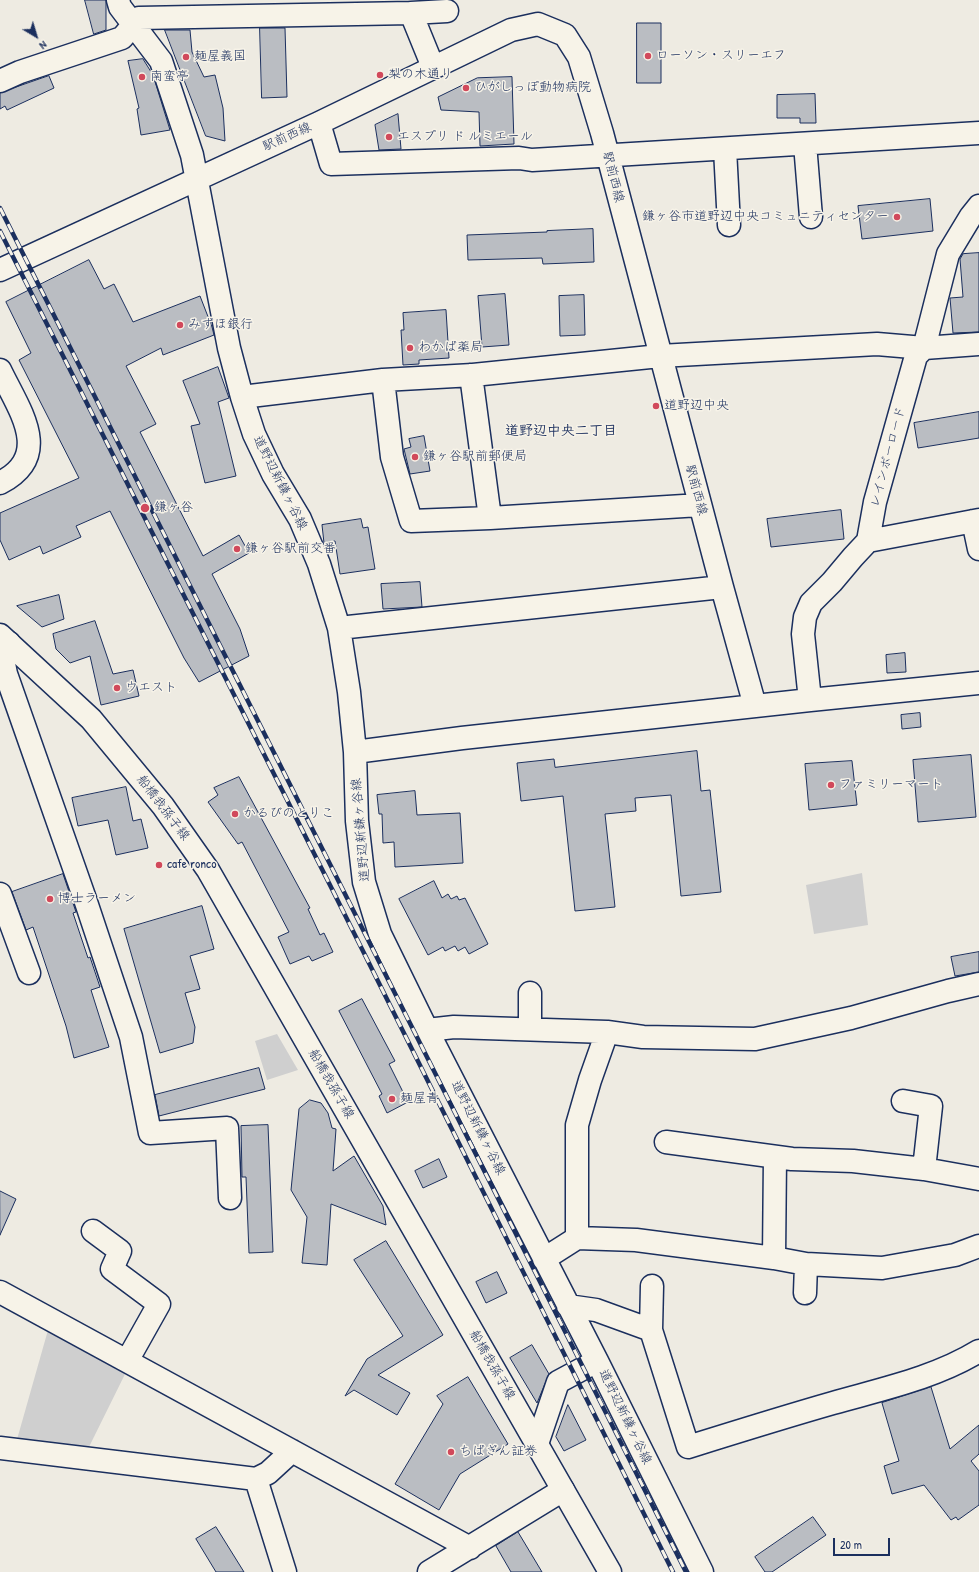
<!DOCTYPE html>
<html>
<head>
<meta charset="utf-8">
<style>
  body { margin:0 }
  #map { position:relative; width:979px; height:1572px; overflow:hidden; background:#eeebe2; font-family:"Patrick Hand",sans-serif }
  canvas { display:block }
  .north { position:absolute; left:16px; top:16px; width:40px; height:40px; -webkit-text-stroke:3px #f7f3e8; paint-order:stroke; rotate:142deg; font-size:11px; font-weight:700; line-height:16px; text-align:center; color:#1b2f5e }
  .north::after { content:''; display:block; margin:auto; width:14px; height:18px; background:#1b2f5e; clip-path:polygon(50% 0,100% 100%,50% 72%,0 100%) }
  .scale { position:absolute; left:833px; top:1538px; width:57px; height:18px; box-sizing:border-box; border:2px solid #1b2f5e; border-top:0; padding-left:5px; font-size:12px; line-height:14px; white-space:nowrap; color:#1b2f5e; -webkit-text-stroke:3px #f7f3e8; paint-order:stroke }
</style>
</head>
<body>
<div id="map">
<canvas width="979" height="1572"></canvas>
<div class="north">N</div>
<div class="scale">20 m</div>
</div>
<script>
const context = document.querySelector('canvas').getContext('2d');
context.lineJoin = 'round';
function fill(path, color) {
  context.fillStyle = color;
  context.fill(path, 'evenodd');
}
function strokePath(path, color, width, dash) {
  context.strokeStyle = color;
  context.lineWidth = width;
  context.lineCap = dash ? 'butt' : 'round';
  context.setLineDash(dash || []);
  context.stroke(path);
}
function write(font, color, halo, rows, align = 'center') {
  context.font = font + ' "Patrick Hand","Klee One",sans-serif';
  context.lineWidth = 3;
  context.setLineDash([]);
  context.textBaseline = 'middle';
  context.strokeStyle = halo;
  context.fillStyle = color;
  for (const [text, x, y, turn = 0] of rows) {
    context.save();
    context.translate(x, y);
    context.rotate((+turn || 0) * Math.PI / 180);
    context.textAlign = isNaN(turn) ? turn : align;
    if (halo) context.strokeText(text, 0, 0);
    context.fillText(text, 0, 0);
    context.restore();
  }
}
fill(new Path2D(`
  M 862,873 L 868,925 L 814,934 L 806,885 Z
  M 277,1034 L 298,1070 L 267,1080 L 255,1041 Z
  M 50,1323 L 129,1366 L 87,1451 L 16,1443 Z`), '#cfcfcf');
const building = new Path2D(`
  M 85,0 L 106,0 L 106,30 L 94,34 Z
  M 637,23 L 661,23 L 661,83 L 637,83 Z
  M 260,28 L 285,28 L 287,97 L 262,98 Z
  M 165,30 L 190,30 L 192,52 L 204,77 L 215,75 L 223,108 L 225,141 L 206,136 Z
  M 143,59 L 153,75 L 170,130 L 141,135 L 137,109 L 139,108 L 128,61 Z
  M 49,76 L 54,88 L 7,110 L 5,106 L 0,109 L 0,93 Z
  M 512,77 L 514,144 L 480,146 L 479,112 L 441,110 L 438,97 L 477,78 Z
  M 815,94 L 816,123 L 800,123 L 800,118 L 777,118 L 777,95 Z
  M 398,114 L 401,149 L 379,150 L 375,125 Z
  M 930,199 L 933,231 L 862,239 L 858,206 Z
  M 593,229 L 594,262 L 543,264 L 542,258 L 468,260 L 467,235 L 547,232 L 547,231 Z
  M 979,253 L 979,332 L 953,333 L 950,298 L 963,297 L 960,259 L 963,254 Z
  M 89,260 L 104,289 L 114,284 L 133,322 L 200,296 L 212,327 L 214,335 L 163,355 L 161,348 L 126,366 L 156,424 L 140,432 L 203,556 L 239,535 L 249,553 L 212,574 L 240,629 L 249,656 L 199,682 L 184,658 L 110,511 L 76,526 L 81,537 L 43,554 L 40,546 L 9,560 L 0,540 L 0,513 L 79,478 L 19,360 L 31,353 L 6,302 Z
  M 505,294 L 509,345 L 482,347 L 478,296 Z
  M 584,295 L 585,335 L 560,336 L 559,296 Z
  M 446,310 L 449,358 L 419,360 L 419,364 L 403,365 L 401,330 L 404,330 L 403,313 Z
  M 218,367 L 229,398 L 218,402 L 236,476 L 205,483 L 191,426 L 200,424 L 183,381 Z
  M 979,412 L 979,438 L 918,448 L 914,423 Z
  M 424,436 L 430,471 L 410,474 L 404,449 L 411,447 L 409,439 Z
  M 841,510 L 844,539 L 771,547 L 767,519 Z
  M 361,519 L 363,528 L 368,527 L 375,569 L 340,574 L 335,541 L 324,543 L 322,525 Z
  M 420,582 L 422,607 L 383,609 L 381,584 Z
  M 59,595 L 64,619 L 42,627 L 17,606 Z
  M 95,621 L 113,674 L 133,670 L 139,696 L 101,705 L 90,656 L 70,663 L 56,649 L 53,634 Z
  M 905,653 L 906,672 L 887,673 L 886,655 Z
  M 920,713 L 921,727 L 902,729 L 901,715 Z
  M 697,751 L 701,791 L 710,790 L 721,892 L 681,896 L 671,795 L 635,798 L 636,811 L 605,814 L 615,907 L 575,911 L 563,796 L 521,801 L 517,763 L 554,759 L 555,767 Z
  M 971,755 L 976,817 L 918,822 L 913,760 Z
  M 852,761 L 857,805 L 809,810 L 805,764 Z
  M 239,777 L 310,908 L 308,909 L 320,935 L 324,933 L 333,952 L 312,961 L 309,956 L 290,964 L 278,937 L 289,932 L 242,842 L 238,844 L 208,802 L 218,795 L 214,788 Z
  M 126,787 L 133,821 L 141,819 L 148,848 L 116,855 L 108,820 L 78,826 L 72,798 Z
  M 415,791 L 417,815 L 460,813 L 463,863 L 395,867 L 394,842 L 383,843 L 382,814 L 379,814 L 377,795 Z
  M 63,874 L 76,912 L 73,913 L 88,958 L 90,957 L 100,987 L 91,990 L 109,1047 L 74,1058 L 66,1026 L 33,927 L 26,930 L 12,892 Z
  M 434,881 L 442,898 L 448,894 L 451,899 L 457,896 L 459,900 L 465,898 L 488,944 L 469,954 L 465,947 L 458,951 L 455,946 L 445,951 L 443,947 L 428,955 L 399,899 Z
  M 202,906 L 214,949 L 190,956 L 200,989 L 185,993 L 195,1027 L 193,1043 L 160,1053 L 124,929 Z
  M 979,952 L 979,972 L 955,976 L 951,957 Z
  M 362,999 L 395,1061 L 389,1064 L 408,1102 L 387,1113 L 379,1096 L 382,1094 L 339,1011 Z
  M 259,1068 L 265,1089 L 159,1116 L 155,1095 Z
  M 310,1100 L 321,1103 L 328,1113 L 332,1128 L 336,1129 L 333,1171 L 354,1156 L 383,1206 L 386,1225 L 331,1204 L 327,1265 L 302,1263 L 307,1217 L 291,1190 L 299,1109 Z
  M 268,1125 L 273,1252 L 249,1253 L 246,1177 L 242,1177 L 241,1126 Z
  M 439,1159 L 447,1177 L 423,1188 L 415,1171 Z
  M 0,1191 L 16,1199 L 0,1235 Z
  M 386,1241 L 443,1335 L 378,1375 L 410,1393 L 397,1415 L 354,1390 L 345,1396 L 367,1359 L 403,1336 L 354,1260 Z
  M 497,1272 L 507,1293 L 486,1303 L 476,1282 Z
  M 532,1345 L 549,1374 L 537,1403 L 510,1358 Z
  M 468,1377 L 508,1444 L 460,1474 L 439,1510 L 395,1484 L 443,1404 L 437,1396 Z
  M 931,1387 L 950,1449 L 979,1425 L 979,1454 L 971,1461 L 979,1471 L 979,1505 L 958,1520 L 956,1517 L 951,1520 L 924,1485 L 892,1494 L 884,1466 L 899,1461 L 882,1403 Z
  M 568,1405 L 586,1440 L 564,1451 L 556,1437 Z
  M 813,1517 L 826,1535 L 772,1572 L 765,1572 L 755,1557 Z
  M 216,1527 L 244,1572 L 216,1572 L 196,1539 Z
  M 518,1532 L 542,1572 L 511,1572 L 496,1546 Z`);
fill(building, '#babdc2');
strokePath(building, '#1b2f5e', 1);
const minor = new Path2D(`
  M 118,0 L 120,7 L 161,61 L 192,155 L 229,348 L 242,397 L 254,434 L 273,474 L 300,519 L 319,564 L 339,628 L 349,692 L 355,752 L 357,821 L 364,882 L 380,934 L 427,1030 L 597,1361 L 702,1572
  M 411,13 L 447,11
  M 0,81 L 20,72 L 122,38 L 139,18 L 411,13 L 433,67
  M 319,123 L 331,164 L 519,158 L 532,160 L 979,133
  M 805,144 L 811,217
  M 725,149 L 729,225
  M 0,270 L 319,123 L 511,30 L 538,24 L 565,35 L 579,57 L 602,133 L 722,587 L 755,706
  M 0,370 C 19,410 54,455 0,483
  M 383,380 L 392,457 L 411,521 L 490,518 L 471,375
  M 242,397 L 383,380 L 473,375 L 660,356 L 877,344 L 924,348 L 979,344
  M 490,518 L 700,505
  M 973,521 L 979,549
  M 868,541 L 979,520
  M 339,628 L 722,587
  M 9,643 L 4,664 L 6,674 L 85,899 L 131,1037 L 150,1133 L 227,1128 L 230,1198
  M 810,700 L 803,634 L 805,617 L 811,603 L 832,582 L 853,557 L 868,541 L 875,502 L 916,356 L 924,348 L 948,254 L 971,216 L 979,206
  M 355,752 L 462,738 L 810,700 L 979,683
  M 0,894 L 29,973
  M 530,1029 L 530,993
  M 427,1030 L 454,1027 L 607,1032 L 643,1037 L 755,1039 L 851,1018 L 948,991 L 979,984
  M 903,1101 L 931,1106 L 924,1169
  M 666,1142 L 792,1159 L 853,1161 L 924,1169 L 979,1179
  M 93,1231 L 120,1251 L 112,1269 L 159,1304 L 127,1361
  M 577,1238 L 577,1125 L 590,1080 L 607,1032
  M 774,1258 L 775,1157
  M 544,1259 L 577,1238 L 636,1240 L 774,1258 L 806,1264 L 882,1268 L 955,1255 L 979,1246
  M 0,1292 L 470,1548
  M 805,1293 L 806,1264
  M 568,1306 L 596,1310 L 651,1330 L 688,1447 C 736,1432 784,1417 833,1403 C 882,1389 935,1378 979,1351
  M 651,1330 L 652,1286
  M 537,1444 L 558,1382 L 597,1361
  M 0,1448 L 256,1479
  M 285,1572 L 256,1479 L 268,1473 L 292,1451
  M 429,1572 L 563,1490`);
const major = new Path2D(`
  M 0,635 L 91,719 L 163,806 L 208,870 L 610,1572`);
strokePath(minor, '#1b2f5e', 25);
strokePath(major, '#1b2f5e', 25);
strokePath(minor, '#f7f3e8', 22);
strokePath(major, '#f7f3e8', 22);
const rail = new Path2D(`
  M 0,208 L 686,1572
  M 0,231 L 332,889 L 673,1572`);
strokePath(rail, '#1b2f5e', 4.5);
strokePath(rail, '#f7f3e8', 3, [9]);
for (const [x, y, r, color] of [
  [648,56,4,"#d1495b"],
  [186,57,4,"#d1495b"],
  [380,75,4,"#d1495b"],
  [142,77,4,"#d1495b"],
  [466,88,4,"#d1495b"],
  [389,137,4,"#d1495b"],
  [897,217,4,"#d1495b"],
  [180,325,4,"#d1495b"],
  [410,348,4,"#d1495b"],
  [656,406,4,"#d1495b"],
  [415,457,4,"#d1495b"],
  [145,508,5,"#d1495b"],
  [237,549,4,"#d1495b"],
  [117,688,4,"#d1495b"],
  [831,785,4,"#d1495b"],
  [235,814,4,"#d1495b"],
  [159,865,4,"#d1495b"],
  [50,899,4,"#d1495b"],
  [392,1099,4,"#d1495b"],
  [451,1452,4,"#d1495b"]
]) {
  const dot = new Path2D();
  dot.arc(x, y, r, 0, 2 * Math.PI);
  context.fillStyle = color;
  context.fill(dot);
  strokePath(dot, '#f7f3e8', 1.5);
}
write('13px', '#1b2f5e', '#f7f3e8', [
  ["ローソン・スリーエフ",656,56],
  ["麺屋義国",194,57],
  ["梨の木通り",388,75],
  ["南蛮亭",150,77],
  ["ひがしっぽ動物病院",474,88],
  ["エスプリ ド ルミエール",397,137],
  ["鎌ヶ谷市道野辺中央コミュニティセンター",889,217,"right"],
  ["みずほ銀行",188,325],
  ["わかば薬局",418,348],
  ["道野辺中央",664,406],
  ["鎌ヶ谷駅前郵便局",423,457],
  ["鎌ヶ谷",154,508],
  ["鎌ヶ谷駅前交番",245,549],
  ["ウエスト",125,688],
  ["ファミリーマート",839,785],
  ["かるびのとりこ",243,814],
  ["cafe ronco",167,865],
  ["博士ラーメン",58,899],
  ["麺屋青",400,1099],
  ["ちばぎん証券",459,1452]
], 'left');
write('13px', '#1b2f5e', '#f7f3e8', [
  ["駅前西線",287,137,-24],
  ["駅前西線",613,177,76],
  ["レインボーロード",888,457,-75],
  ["道野辺新鎌ヶ谷線",280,483,63],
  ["駅前西線",696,490,75],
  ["船橋我孫子線",163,808,53],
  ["道野辺新鎌ヶ谷線",361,830,-95],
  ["船橋我孫子線",331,1084,60],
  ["道野辺新鎌ヶ谷線",478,1128,63],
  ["船橋我孫子線",492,1365,60],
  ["道野辺新鎌ヶ谷線",625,1417,64]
]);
write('bold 14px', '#1b2f5e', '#f7f3e8', [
  ["道野辺中央二丁目",561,431]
]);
</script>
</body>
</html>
